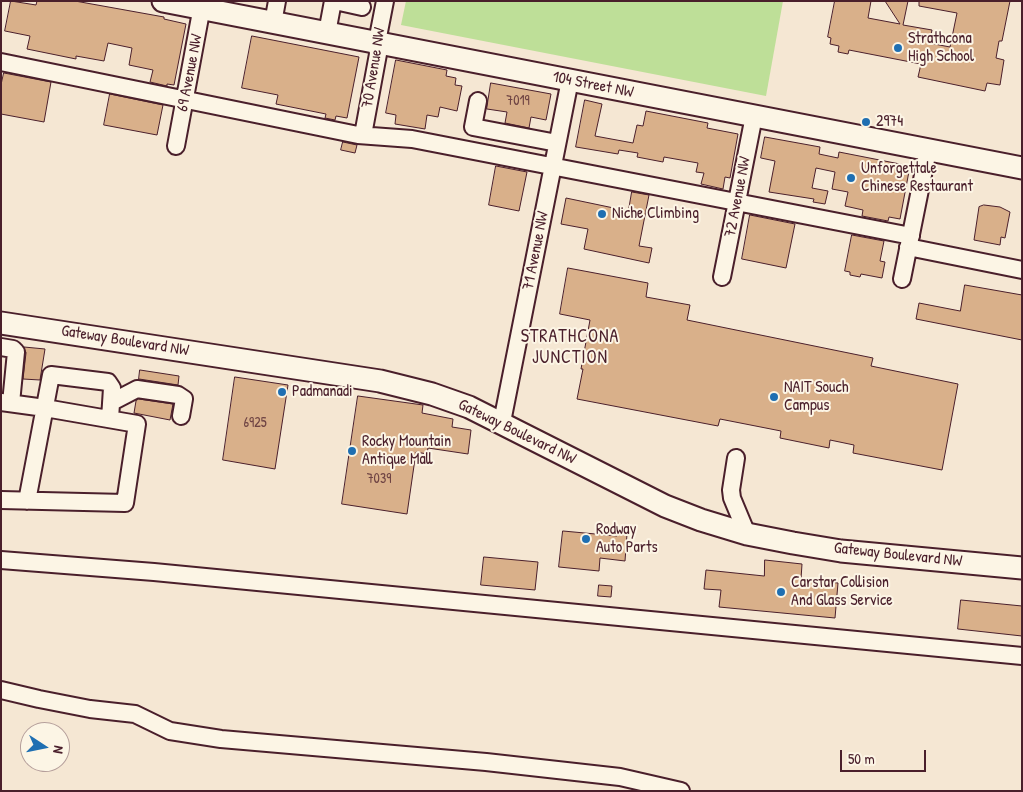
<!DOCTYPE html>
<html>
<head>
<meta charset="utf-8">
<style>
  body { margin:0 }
  #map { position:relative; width:1023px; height:792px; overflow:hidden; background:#f5e7d3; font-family:"Patrick Hand",sans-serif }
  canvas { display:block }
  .frame { position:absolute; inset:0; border:2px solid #4a1f2b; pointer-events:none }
  .north { position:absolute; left:20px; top:722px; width:50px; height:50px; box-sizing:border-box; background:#fcf5e5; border:1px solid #b59f9b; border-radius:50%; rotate:101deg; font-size:14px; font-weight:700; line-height:20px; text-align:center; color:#4a1f2b }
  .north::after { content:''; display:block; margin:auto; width:18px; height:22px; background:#1f6fb2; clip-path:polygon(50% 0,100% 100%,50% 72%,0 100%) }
  .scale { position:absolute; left:840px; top:750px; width:86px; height:22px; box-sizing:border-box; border:2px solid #4a1f2b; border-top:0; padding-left:6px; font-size:15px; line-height:18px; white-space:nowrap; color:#4a1f2b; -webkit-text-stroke:4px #fcf5e5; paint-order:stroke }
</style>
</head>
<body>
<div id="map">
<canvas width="1023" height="792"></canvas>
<div class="frame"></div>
<div class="north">N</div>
<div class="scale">50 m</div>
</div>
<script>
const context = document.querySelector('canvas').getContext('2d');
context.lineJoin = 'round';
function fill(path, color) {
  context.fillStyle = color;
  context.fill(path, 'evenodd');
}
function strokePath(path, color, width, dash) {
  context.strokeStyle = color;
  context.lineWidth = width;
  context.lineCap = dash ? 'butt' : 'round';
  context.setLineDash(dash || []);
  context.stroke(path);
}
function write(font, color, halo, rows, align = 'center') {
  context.font = font + ' "Patrick Hand",sans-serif';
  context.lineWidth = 4;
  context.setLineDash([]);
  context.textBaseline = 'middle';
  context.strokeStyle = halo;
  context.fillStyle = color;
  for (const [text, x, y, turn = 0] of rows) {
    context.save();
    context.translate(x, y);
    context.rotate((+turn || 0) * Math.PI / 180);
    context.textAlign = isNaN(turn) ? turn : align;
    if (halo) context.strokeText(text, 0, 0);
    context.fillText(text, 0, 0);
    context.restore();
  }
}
fill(new Path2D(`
  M 406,1 L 783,1 L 766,96 L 401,25 Z`), '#bedf98');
const building = new Path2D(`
  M 11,1 L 36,5 L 37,1 L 75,1 L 164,17 L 164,19 L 186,24 L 174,85 L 167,84 L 167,86 L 150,82 L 153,70 L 129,65 L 132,48 L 108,43 L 104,61 L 76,56 L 76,59 L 27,49 L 30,36 L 5,31 Z
  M 835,1 L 871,1 L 868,18 L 900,24 L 885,1 L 908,1 L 903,25 L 932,30 L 929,43 L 950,47 L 957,13 L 919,6 L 919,1 L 1010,1 L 1002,41 L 999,41 L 996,58 L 1004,60 L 1000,85 L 987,83 L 985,91 L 918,77 L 921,64 L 849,50 L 848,54 L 838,52 L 839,46 L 830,44 L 831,38 L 828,37 Z
  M 252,36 L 359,57 L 347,118 L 336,116 L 335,120 L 325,118 L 326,114 L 276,104 L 278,95 L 242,88 Z
  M 396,60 L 447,70 L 446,76 L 456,78 L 455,85 L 462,86 L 457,111 L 440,107 L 438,117 L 427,115 L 425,129 L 395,124 L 396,115 L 386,113 Z
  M 4,73 L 51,82 L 44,122 L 1,114 L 1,85 Z
  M 491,83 L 551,94 L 546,120 L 531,117 L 529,128 L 505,123 L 507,112 L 487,109 Z
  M 110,94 L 163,105 L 157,135 L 104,125 Z
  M 585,100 L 602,104 L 595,136 L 633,143 L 637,125 L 643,126 L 646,111 L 708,123 L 707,128 L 738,134 L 730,178 L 725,177 L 723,189 L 701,184 L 704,173 L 696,172 L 698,163 L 664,157 L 663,162 L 637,157 L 638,153 L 619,150 L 618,154 L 576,147 Z
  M 765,137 L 820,147 L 819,154 L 838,158 L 839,152 L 910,166 L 900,219 L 889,217 L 888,221 L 862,216 L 863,210 L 845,206 L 848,192 L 832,189 L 835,172 L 816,168 L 812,188 L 828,191 L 825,204 L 813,202 L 814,199 L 769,192 L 775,161 L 761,158 Z
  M 343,142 L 357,145 L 355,153 L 341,150 Z
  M 496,166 L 527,172 L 519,211 L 489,205 Z
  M 632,192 L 649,195 L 639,246 L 652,248 L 649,263 L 584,249 L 588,229 L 561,224 L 566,198 L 628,211 Z
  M 984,205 L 1000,207 L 1010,212 L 1005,238 L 1001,237 L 1000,245 L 974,240 L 979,207 Z
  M 750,215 L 795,224 L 786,268 L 742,259 Z
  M 852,235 L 884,241 L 880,261 L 885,262 L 882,278 L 861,274 L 860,277 L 850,275 L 850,272 L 845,271 Z
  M 568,268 L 648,283 L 646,297 L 690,305 L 687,320 L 873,358 L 871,366 L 958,384 L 942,470 L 853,453 L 854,445 L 830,440 L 829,448 L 780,438 L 781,431 L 720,419 L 718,426 L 577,399 L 583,369 L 581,369 L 590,320 L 560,314 Z
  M 965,285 L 1022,295 L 1022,340 L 916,319 L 919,303 L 960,311 Z
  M 24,347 L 45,349 L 40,380 L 23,379 L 26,353 Z
  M 140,370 L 179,376 L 178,385 L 139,379 Z
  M 235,377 L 288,385 L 275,469 L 223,460 Z
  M 358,396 L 423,405 L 422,413 L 453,419 L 452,427 L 471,430 L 468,454 L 428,448 L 427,454 L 416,452 L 407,514 L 342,504 Z
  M 139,399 L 173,404 L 170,420 L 134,413 L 136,401 Z
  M 563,531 L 617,536 L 618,533 L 627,534 L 625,561 L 600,558 L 599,571 L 559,567 Z
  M 484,557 L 538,562 L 535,590 L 481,585 Z
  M 765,560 L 802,564 L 801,579 L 838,583 L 835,618 L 719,607 L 721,590 L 704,589 L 706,570 L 764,576 Z
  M 599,585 L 612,586 L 611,597 L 598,596 Z
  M 961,600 L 1022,606 L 1022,636 L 958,629 Z`);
fill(building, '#d9b08a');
strokePath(building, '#4a1f2b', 1);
const minor = new Path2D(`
  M 335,1 L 362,7
  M 273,23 L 277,1
  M 327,33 L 333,1
  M 1,62 L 358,135 L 412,139 L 911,236
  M 478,101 L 473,127 L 557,143
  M 363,135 L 378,54 L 377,42 L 385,1
  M 176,146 L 203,1
  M 908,247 L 1022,270
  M 722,277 L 754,116
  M 902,279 L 928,150
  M 1,347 L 13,349 L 16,352 L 11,403
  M 1,402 L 45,408 L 137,424 L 125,503 L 1,500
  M 112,402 L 137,389 L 178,395 L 184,399 L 181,416
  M 502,422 L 570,80
  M 736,458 L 731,490 L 732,498 L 747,534
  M 27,501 L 51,375 L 108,382 L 112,388 L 110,419
  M 1,560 L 154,572 L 1022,656
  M 1,690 L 39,699 L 90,709 L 135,714 L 170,731 L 221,739 L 486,762 L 620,777 L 681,791`);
const major = new Path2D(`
  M 163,1 L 1022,168
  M 1,323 L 380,381 L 432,394 L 469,407 L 665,506 L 701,520 L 747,534 L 793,543 L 841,551 L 1022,568`);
strokePath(minor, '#4a1f2b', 20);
strokePath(major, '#4a1f2b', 25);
strokePath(minor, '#fcf5e5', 16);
strokePath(major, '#fcf5e5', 21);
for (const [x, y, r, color] of [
  [898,48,5,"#1f6fb2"],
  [866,122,5,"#1f6fb2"],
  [851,178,5,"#1f6fb2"],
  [602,214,5,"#1f6fb2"],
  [282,392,5,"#1f6fb2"],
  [774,397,5,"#1f6fb2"],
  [352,451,5,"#1f6fb2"],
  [586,539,5,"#1f6fb2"],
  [781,592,5,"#1f6fb2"]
]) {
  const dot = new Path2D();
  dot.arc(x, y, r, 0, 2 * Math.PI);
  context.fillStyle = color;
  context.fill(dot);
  strokePath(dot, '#fcf5e5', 2);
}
write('14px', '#6e4343', null, [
  ["7019",518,101],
  ["6925",255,423],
  ["7039",379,479]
]);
write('16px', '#4a1f2b', '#fcf5e5', [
  ["Strathcona",908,39],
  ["High School",908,57],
  ["2974",876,122],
  ["Unforgettale",861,169],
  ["Chinese Restaurant",861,187],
  ["Niche Climbing",612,214],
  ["NAIT Souch",784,388],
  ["Campus",784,406],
  ["Padmanadi",292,392],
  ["Rocky Mountain",362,442],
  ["Antique Mall",362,460],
  ["Rodway",596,530],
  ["Auto Parts",596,548],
  ["Carstar Collision",791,583],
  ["And Glass Service",791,601]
], 'left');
write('16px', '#4a1f2b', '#fcf5e5', [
  ["70 Avenue NW",374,68,-81],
  ["69 Avenue NW",190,73,-79],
  ["104 Street NW",593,85,11],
  ["72 Avenue NW",738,197,-79],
  ["71 Avenue NW",536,251,-79],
  ["Gateway Boulevard NW",125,341,9],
  ["Gateway Boulevard NW",517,432,26],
  ["Gateway Boulevard NW",898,555,6]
]);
context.letterSpacing = '1px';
write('18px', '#4a1f2b', '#fcf5e5', [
  ["STRATHCONA",570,337],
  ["JUNCTION",570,358]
]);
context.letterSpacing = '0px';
</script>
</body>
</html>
